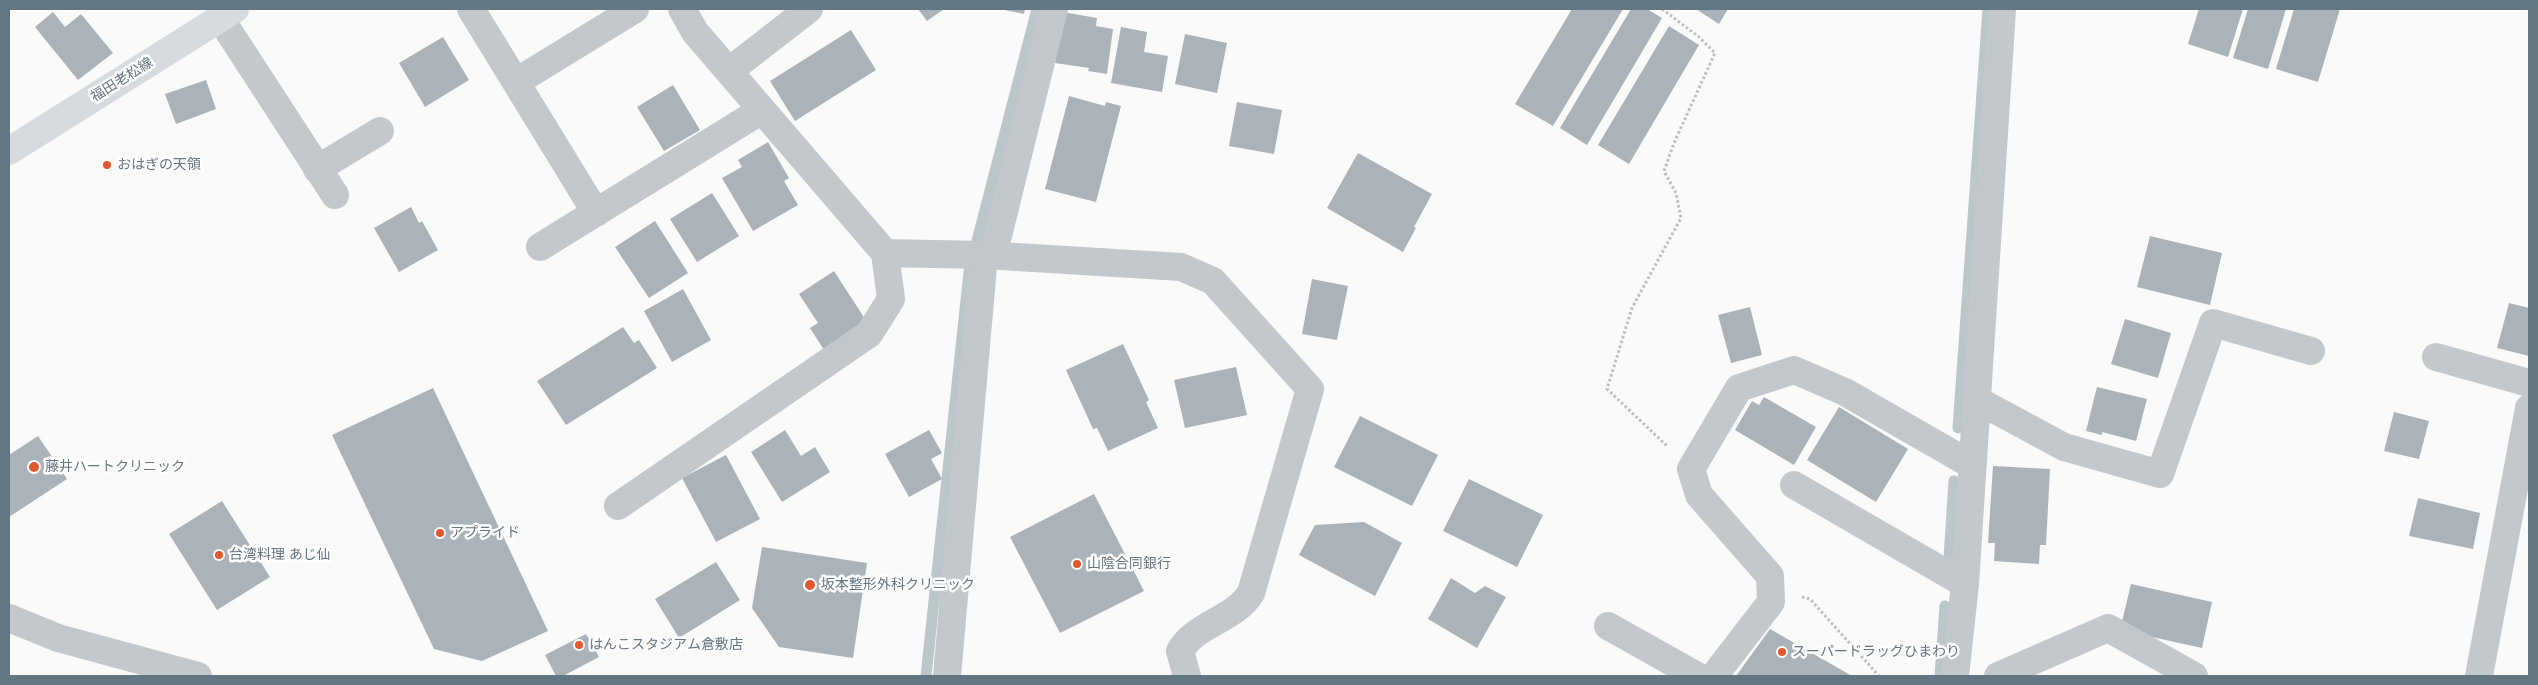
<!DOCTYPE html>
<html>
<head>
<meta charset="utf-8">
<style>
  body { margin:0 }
  #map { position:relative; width:2538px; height:685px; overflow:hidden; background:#fafaf8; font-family:"Open Sans",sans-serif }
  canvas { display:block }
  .frame { position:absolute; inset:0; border:10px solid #657683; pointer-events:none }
</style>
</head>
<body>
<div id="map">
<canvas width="2538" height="685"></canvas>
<div class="frame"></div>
</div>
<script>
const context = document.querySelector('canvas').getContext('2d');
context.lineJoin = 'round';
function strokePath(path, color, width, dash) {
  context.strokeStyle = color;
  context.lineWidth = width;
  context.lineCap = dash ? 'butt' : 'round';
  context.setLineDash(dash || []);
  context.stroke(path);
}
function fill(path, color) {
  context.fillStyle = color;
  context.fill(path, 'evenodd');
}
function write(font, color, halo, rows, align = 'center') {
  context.font = font + ' "Open Sans","Noto Sans JP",sans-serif';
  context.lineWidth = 5;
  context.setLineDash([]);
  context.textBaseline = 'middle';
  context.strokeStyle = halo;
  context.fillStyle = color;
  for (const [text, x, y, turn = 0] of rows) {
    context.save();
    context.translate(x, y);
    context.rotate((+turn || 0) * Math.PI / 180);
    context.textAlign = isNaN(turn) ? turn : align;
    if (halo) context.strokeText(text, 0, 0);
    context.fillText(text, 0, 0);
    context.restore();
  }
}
strokePath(new Path2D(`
  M 1958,428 L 1988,9
  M 1949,558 L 1954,481
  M 926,676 L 969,272 L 1037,9
  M 1940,676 L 1945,606`), '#bbc7cb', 11);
fill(new Path2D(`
  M 918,9 L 944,9 L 927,21 Z
  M 1000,9 L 1025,9 L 1024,14 Z
  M 1572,9 L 1623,9 L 1553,126 L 1515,104 Z
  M 1631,9 L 1647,9 L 1662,18 L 1587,145 L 1560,128 Z
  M 1696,9 L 1728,9 L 1719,24 Z
  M 2199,9 L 2243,9 L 2228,57 L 2188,44 Z
  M 2248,9 L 2286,9 L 2268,69 L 2233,58 Z
  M 2294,9 L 2340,9 L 2318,82 L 2276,69 Z
  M 53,12 L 65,27 L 81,14 L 113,53 L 78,80 L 35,27 Z
  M 1063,12 L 1097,18 L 1096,26 L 1113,29 L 1107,74 L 1088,71 L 1089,68 L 1055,63 Z
  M 1669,26 L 1699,45 L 1629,164 L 1598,145 Z
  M 1121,27 L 1147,32 L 1144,52 L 1168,56 L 1162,92 L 1111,83 Z
  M 851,30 L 876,70 L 795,121 L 770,81 Z
  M 1185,34 L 1227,43 L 1217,93 L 1175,84 Z
  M 443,37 L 469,80 L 425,107 L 399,63 Z
  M 206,80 L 216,109 L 176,124 L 165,94 Z
  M 673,85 L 700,130 L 664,151 L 637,107 Z
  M 1069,96 L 1105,106 L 1106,102 L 1121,106 L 1096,202 L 1045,189 Z
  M 1237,102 L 1282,110 L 1274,154 L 1229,146 Z
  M 768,142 L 789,178 L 784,181 L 798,205 L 753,231 L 722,178 L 742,167 L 738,160 Z
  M 1358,153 L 1432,194 L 1414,227 L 1416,228 L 1403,252 L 1327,208 Z
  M 712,193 L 739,236 L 697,262 L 670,219 Z
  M 411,207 L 419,223 L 422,221 L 438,250 L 399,272 L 374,228 Z
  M 655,221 L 688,273 L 649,298 L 615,247 Z
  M 2150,236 L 2222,253 L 2210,305 L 2137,287 Z
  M 834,271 L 867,322 L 824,350 L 810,328 L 818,323 L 799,294 Z
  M 1312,279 L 1348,286 L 1337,340 L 1302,334 Z
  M 683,289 L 711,340 L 672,362 L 644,311 Z
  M 2509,303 L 2529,308 L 2529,356 L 2497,348 Z
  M 1750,307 L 1762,355 L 1731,363 L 1718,315 Z
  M 2125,319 L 2171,333 L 2158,378 L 2111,364 Z
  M 623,327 L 634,343 L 639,340 L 657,368 L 566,425 L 537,381 Z
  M 1123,344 L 1149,400 L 1146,402 L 1158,428 L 1108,451 L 1097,428 L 1093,429 L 1066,370 Z
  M 1236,367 L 1247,415 L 1185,428 L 1174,380 Z
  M 2097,387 L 2147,399 L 2136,441 L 2102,432 L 2102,435 L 2086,431 Z
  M 433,388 L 548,631 L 482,661 L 434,649 L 332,435 Z
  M 1764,397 L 1816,427 L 1794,465 L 1735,430 L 1752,401 L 1759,405 Z
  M 1839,407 L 1908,449 L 1876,502 L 1807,460 Z
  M 2394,412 L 2429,421 L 2419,459 L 2384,451 Z
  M 1360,416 L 1438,455 L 1412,506 L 1334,467 Z
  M 785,430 L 801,456 L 815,447 L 830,472 L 782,502 L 751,452 Z
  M 929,430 L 942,453 L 931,459 L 942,479 L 909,497 L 885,454 Z
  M 38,436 L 67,479 L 9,517 L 9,455 Z
  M 726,455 L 760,519 L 716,542 L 682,478 Z
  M 1993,466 L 2050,469 L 2046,545 L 2040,545 L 2039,564 L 1994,561 L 1995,543 L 1988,543 Z
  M 1469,479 L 1543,515 L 1517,567 L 1443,531 Z
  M 1094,494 L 1144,591 L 1060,633 L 1010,537 Z
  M 2418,498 L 2480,513 L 2473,549 L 2409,536 Z
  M 222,501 L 270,577 L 217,610 L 169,534 Z
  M 1364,522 L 1402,543 L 1375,596 L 1299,555 L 1315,525 Z
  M 762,547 L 867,563 L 853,658 L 779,647 L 752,608 Z
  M 716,562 L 740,600 L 679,638 L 655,599 Z
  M 1451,578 L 1475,593 L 1485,586 L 1506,597 L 1477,648 L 1428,619 Z
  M 2131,584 L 2212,602 L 2202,648 L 2120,630 Z
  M 1770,629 L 1852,676 L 1736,676 Z
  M 586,634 L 599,657 L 563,676 L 556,676 L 545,655 Z`), '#aab3b9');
strokePath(new Path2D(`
  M 1662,9 L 1699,37 L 1715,53 L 1674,143 L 1664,171 L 1676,193 L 1681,218 L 1632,308 L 1607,389 L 1667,446
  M 1802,597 L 1810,599 L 1879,676`), '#bbbfc2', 3, [2.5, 2.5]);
strokePath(new Path2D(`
  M 471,9 L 596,213
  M 682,9 L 695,32 L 885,253 L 984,255 L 1181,267 L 1213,281 L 1310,389 L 1251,593 C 1234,620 1195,624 1180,651 L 1187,676
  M 220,18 L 335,195
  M 729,71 L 809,9
  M 516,82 L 635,9
  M 317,169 L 380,131
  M 540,247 L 762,110
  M 993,256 L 1054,9
  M 2436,357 L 2529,383
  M 1977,400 L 2064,447 L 2160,474 L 2213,323 L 2311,351
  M 1794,485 L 1965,584
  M 618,506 L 869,334 L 891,299 L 885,253
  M 1608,626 L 1697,676
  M 947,676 L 984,255
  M 1714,676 L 1771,602 L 1770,576 L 1699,495 L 1691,469 L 1739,388 L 1794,370 L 1845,392 L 1972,465
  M 1955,676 L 1965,584 L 2002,9
  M 1998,676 L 2108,628 L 2194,676
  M 2479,676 L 2529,408`), '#c3c8cc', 28);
strokePath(new Path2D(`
  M 9,618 L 58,638 L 198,676`), '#c3c8cc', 28);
strokePath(new Path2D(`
  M 9,151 L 235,9`), '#d6dbdf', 28);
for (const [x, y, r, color] of [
  [107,165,5,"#e4572e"],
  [34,467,6,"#e4572e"],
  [440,533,5,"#e4572e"],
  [219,555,5,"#e4572e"],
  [1077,564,5,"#e4572e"],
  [810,585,6,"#e4572e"],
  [579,645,5,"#e4572e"],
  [1782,652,5,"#e4572e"]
]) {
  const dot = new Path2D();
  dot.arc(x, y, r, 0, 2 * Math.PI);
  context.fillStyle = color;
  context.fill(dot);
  strokePath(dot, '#fff', 2);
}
write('14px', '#657683', '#fff', [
  ["福田老松線",122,80,-32]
]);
write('14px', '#657683', '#fff', [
  ["おはぎの天領",117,165],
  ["藤井ハートクリニック",45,467],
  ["アプライド",450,533],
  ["台湾料理 あじ仙",229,555],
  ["山陰合同銀行",1087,564],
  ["坂本整形外科クリニック",821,585],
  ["はんこスタジアム倉敷店",589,645],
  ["スーパードラッグひまわり",1792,652]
], 'left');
</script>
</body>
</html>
